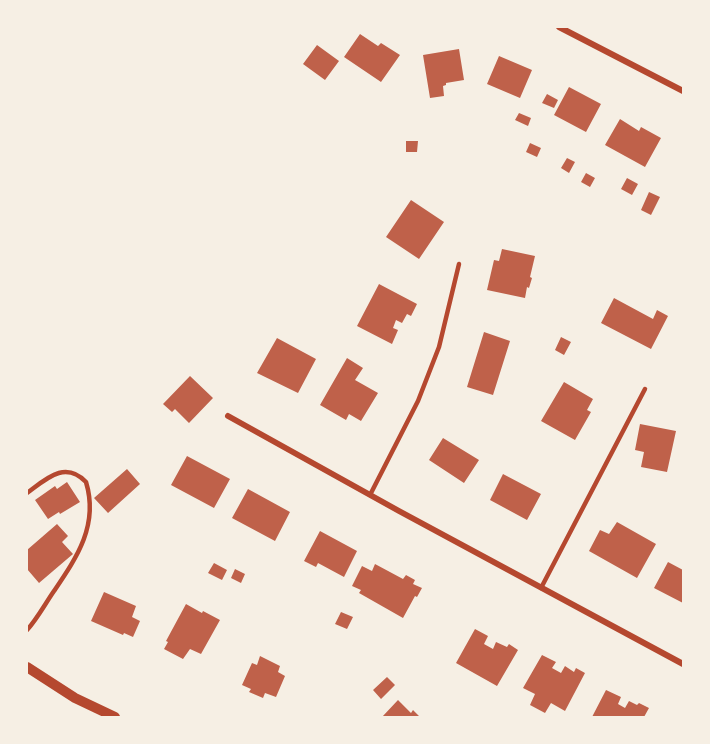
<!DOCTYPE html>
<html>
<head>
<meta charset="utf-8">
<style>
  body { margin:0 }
  #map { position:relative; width:710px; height:744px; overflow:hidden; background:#f6efe4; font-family:"Titillium Web",sans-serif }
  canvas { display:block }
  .frame { position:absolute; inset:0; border:28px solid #f6efe4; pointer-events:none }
</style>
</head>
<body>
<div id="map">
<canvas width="710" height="744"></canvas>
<div class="frame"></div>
</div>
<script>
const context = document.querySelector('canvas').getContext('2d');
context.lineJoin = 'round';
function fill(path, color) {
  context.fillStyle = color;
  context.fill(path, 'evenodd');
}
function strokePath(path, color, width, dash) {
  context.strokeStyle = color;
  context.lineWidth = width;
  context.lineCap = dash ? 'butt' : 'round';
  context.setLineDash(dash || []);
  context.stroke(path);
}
fill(new Path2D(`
  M 360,34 L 378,46 L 381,43 L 400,55 L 381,82 L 344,57 Z
  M 317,45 L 339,61 L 325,80 L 303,64 Z
  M 459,49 L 464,80 L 446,83 L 446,85 L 443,86 L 444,96 L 430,98 L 423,55 Z
  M 499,56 L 532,70 L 520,98 L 487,84 Z
  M 569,87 L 601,104 L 586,132 L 554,115 Z
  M 547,94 L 558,100 L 554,108 L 542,103 Z
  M 519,113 L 531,118 L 528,126 L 515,120 Z
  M 620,119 L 639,131 L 641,127 L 661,138 L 645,167 L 605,145 Z
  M 406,141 L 418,141 L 417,152 L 406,152 Z
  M 530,143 L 541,148 L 537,157 L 526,152 Z
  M 567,158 L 575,162 L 569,173 L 561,168 Z
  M 586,173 L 595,178 L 590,187 L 581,182 Z
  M 627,178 L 638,184 L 632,195 L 621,189 Z
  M 649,192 L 660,197 L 651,215 L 641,210 Z
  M 411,200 L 444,222 L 419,259 L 386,237 Z
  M 502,249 L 535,256 L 530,277 L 532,278 L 529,288 L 527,287 L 525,298 L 487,290 L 494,260 L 499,261 Z
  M 379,284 L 417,304 L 411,316 L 407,314 L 402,323 L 396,320 L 393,328 L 398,330 L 392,344 L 357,326 Z
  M 614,298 L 653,319 L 657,310 L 668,316 L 651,349 L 601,323 Z
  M 484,332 L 510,341 L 493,395 L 467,387 Z
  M 561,337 L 571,342 L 564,355 L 555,350 Z
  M 277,338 L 316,359 L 298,393 L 257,373 Z
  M 347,358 L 363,368 L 355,380 L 378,393 L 361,421 L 349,414 L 346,420 L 320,405 Z
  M 190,376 L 213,398 L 189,423 L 175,409 L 172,412 L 163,404 Z
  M 564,382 L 593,399 L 587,410 L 591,412 L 575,440 L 541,421 Z
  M 640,424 L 676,431 L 667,472 L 641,467 L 644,452 L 635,450 Z
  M 443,438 L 479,460 L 464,483 L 429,460 Z
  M 187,456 L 230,479 L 214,508 L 171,485 Z
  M 127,469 L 140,484 L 108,513 L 94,498 Z
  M 503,474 L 541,494 L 527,520 L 490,500 Z
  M 67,482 L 80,502 L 60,514 L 59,512 L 48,519 L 35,500 L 55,486 L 57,489 Z
  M 248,489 L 290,512 L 275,541 L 232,518 Z
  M 617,522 L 656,544 L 637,578 L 589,551 L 600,530 L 609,534 Z
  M 57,524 L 68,536 L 62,542 L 73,554 L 39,583 L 27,569 L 27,550 Z
  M 320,531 L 357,551 L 344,577 L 318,563 L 316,567 L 304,561 Z
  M 668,562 L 683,570 L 683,603 L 654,588 Z
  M 214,563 L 227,570 L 222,580 L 208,573 Z
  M 375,564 L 403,579 L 406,575 L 415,580 L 413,584 L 422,588 L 417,597 L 415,596 L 403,618 L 359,593 L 361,590 L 352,586 L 362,566 L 372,571 Z
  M 235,569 L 245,574 L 241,583 L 231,578 Z
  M 104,592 L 136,606 L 132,617 L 140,621 L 133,637 L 124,633 L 123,635 L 91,621 Z
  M 186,604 L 202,613 L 203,611 L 220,620 L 201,654 L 190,649 L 183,659 L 164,649 L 168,642 L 166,641 Z
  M 341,612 L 353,617 L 347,629 L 335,624 Z
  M 475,629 L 488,636 L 484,644 L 493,649 L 496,642 L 507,647 L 509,644 L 518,650 L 497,686 L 456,663 Z
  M 542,655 L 556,662 L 552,668 L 561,673 L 565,666 L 574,672 L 576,668 L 585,673 L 565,711 L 551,703 L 545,713 L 530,705 L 535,694 L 523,688 Z
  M 260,656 L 280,666 L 278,672 L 285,676 L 276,697 L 265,693 L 263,698 L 249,692 L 251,689 L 242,685 L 252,663 L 257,665 Z
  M 387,677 L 395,685 L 381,699 L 373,690 Z
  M 606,690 L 621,697 L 618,704 L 625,708 L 629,701 L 637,705 L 639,703 L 649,708 L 644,717 L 592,717 Z
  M 398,700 L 411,713 L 413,710 L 420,717 L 382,717 Z`), '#bf614a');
strokePath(new Path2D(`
  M 27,493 C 46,479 65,460 86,482 C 99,525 77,557 54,591 C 45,604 37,619 27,630
  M 370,495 L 418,401 L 439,347 L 459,264
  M 541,588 L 645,389`), '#b5482f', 4.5);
strokePath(new Path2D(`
  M 559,27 L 683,91
  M 228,416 L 399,511 L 683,664`), '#b5482f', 6);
strokePath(new Path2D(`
  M 27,667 L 75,698 L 115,717`), '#b5482f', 10);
</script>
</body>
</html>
